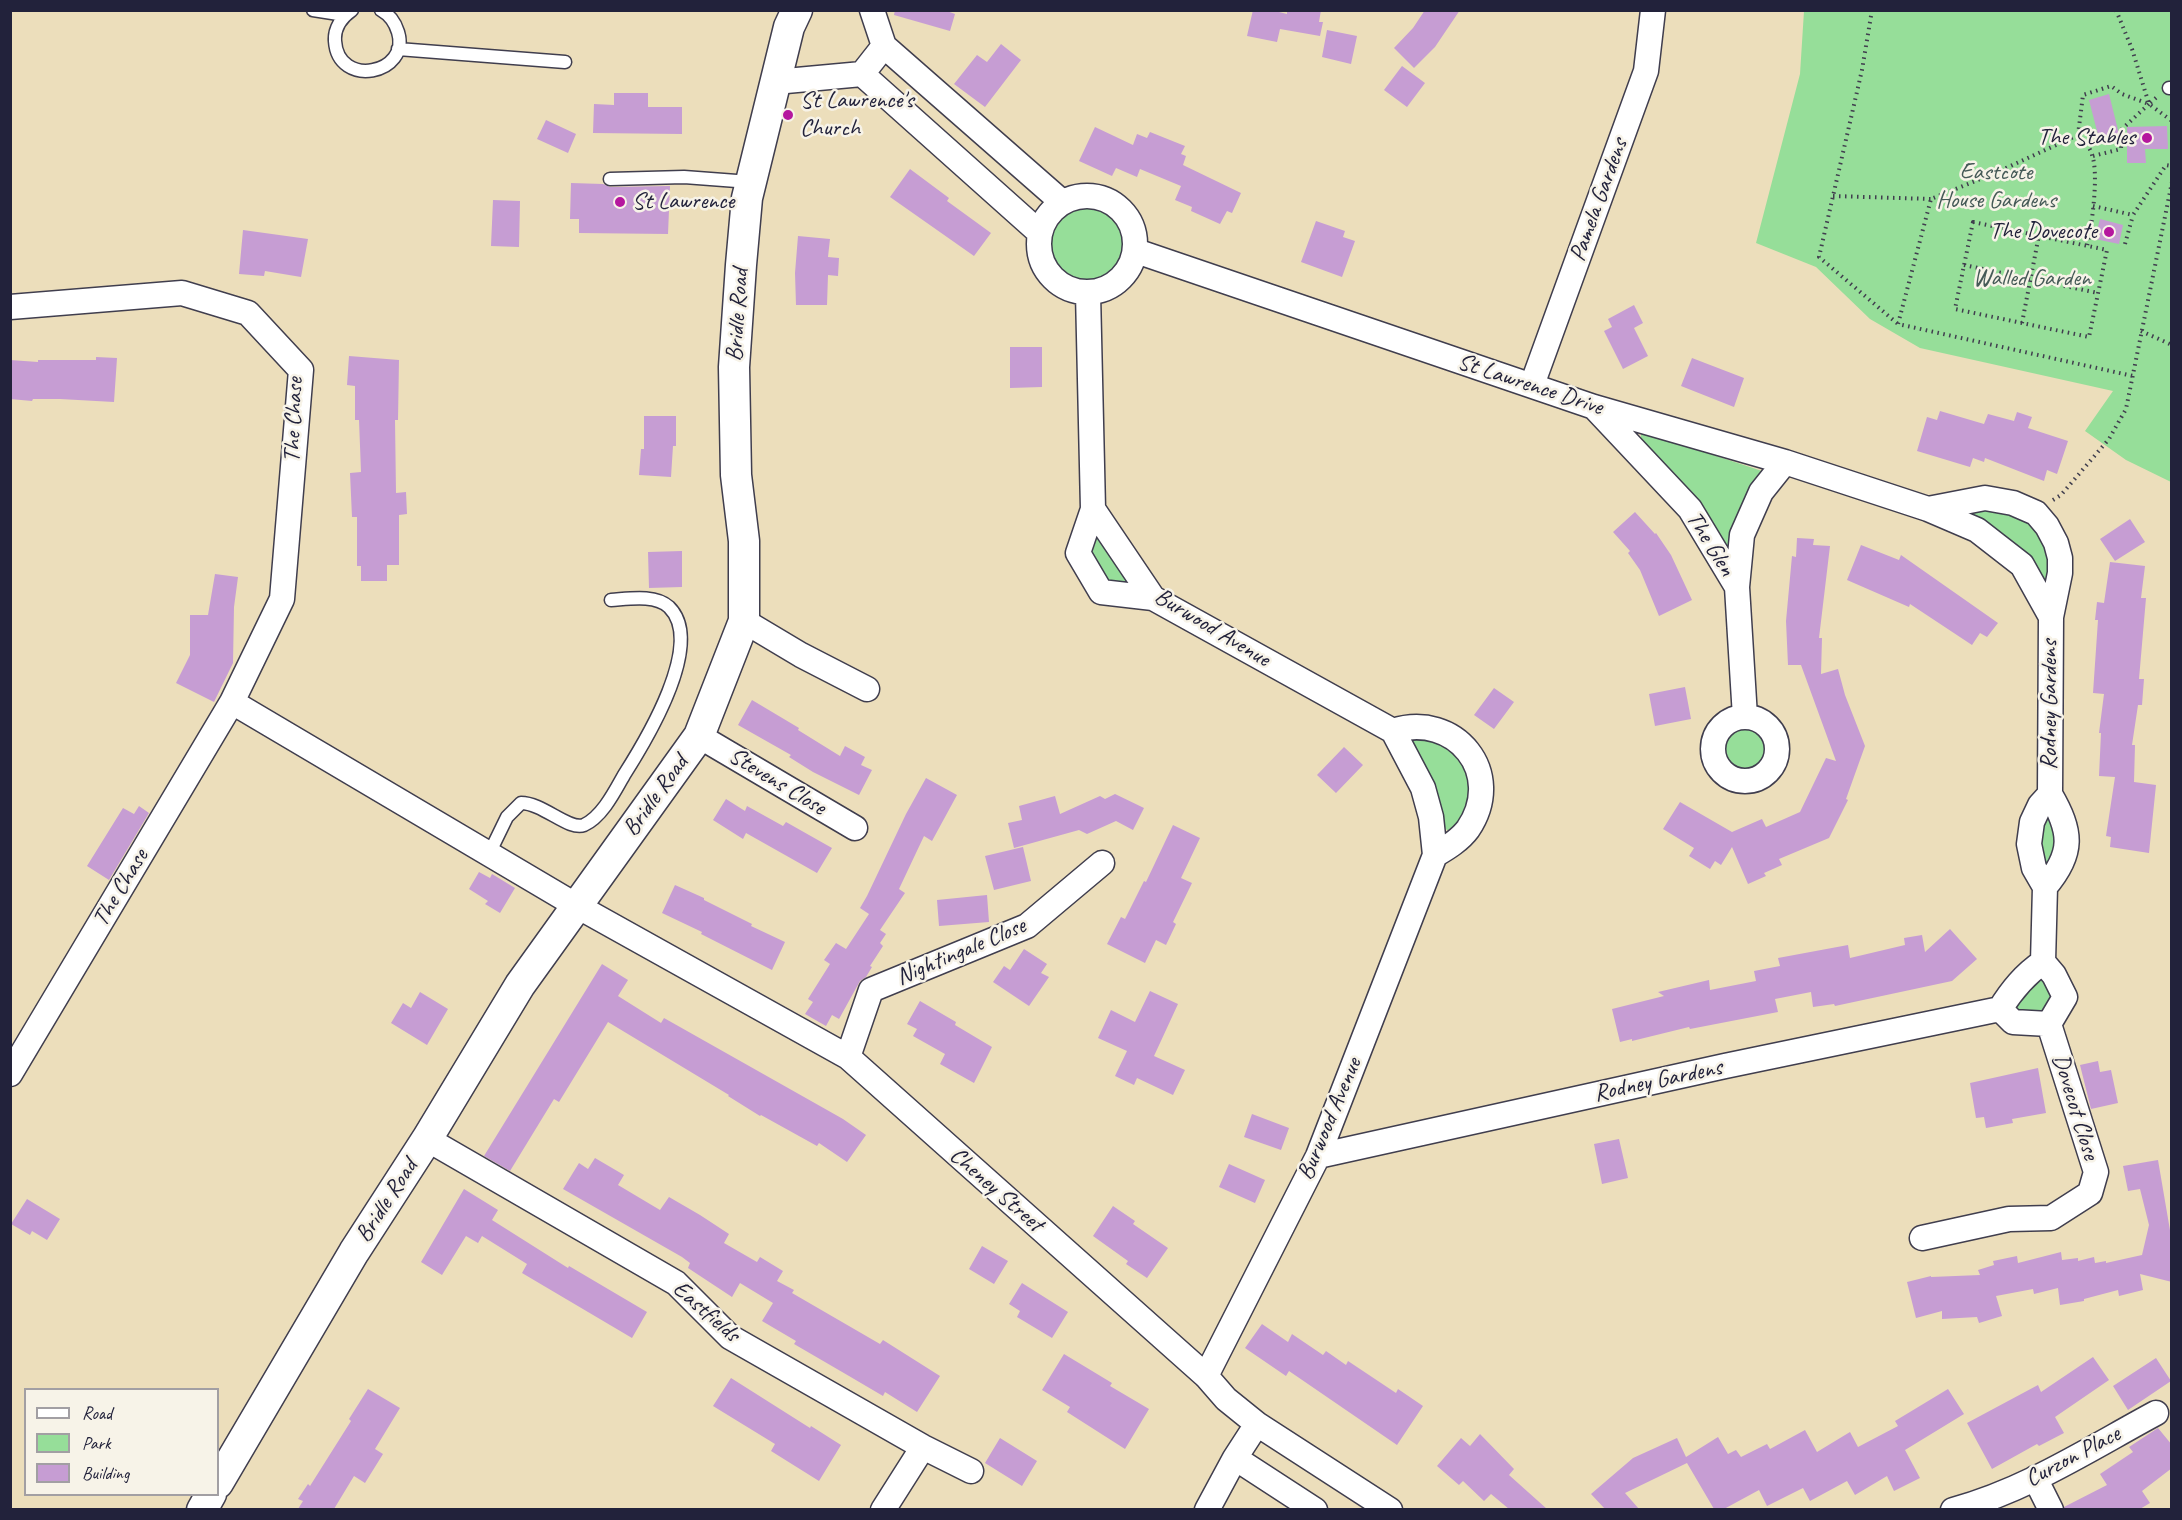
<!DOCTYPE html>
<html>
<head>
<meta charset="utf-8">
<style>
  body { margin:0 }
  #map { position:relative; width:2182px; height:1520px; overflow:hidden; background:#ecdebb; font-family:Caveat,sans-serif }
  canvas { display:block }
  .frame { position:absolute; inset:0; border:12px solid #22223b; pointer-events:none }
  .legend { position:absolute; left:24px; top:1388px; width:195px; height:108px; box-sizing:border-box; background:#f7f3e8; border:2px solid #a29fa3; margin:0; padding:8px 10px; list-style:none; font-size:18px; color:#22223b }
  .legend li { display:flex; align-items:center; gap:12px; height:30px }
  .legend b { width:30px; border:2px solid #a29fa3 }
</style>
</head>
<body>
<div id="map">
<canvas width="2182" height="1520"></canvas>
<div class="frame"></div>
<ul class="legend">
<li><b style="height:8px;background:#fff"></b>Road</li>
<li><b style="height:16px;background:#96de99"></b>Park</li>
<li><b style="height:16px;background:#c69dd3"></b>Building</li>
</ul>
</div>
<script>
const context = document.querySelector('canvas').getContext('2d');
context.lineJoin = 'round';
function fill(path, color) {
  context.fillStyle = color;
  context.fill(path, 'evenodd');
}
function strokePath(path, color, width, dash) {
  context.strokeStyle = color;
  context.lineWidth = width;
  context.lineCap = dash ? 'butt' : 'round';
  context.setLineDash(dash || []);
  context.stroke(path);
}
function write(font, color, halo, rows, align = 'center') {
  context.font = font + ' Caveat,sans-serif';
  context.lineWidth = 5;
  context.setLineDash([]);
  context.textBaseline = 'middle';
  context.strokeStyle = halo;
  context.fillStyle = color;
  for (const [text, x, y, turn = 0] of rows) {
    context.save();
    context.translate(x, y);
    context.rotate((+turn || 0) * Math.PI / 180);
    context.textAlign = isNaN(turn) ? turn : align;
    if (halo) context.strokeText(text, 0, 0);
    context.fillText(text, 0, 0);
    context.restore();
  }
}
fill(new Path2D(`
  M 1804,11 L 2171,11 L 2171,482 L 2126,460 L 2085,431 L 2113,391 L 1920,348 L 1870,319 L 1816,267 L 1756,243 L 1800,74 Z
  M1048 244a40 40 0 1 1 80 0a40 40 0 1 1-80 0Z
  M 1641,431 L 1765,472 L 1730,559 L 1641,440 Z
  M 1982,507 L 2030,517 L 2049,550 L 2049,595 L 1964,512 Z
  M 1096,524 L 1136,588 L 1107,583 L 1086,551 Z
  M1721 749a24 24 0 1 1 48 0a24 24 0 1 1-48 0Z
  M 1434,736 L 1465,759 L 1475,797 L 1453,831 L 1447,830 L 1442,825 L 1411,743 L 1414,738 Z
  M 2041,815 L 2058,818 L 2056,866 L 2038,866 Z
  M 2040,978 L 2048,982 L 2054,997 L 2042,1017 L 2016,1015 C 2014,998 2028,989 2040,978 Z`), '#96de99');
fill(new Path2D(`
  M 895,10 L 944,10 L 955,14 L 950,31 L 894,15 Z
  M 1253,10 L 1271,10 L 1287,14 L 1287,10 L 1321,10 L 1319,22 L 1323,22 L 1320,36 L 1280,29 L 1277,42 L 1247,36 Z
  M 1425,10 L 1460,10 L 1435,47 L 1414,68 L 1394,48 L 1413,28 Z
  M 1327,30 L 1357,36 L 1351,64 L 1322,57 Z
  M 1001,44 L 1021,60 L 985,107 L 954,84 L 977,55 L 987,62 Z
  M 1402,66 L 1425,83 L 1407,107 L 1384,90 Z
  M 614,93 L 648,93 L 648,107 L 682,107 L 682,134 L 593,133 L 594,104 L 614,105 Z
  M 2109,94 L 2119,134 L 2099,139 L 2089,100 Z
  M 546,120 L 576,134 L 568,153 L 537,139 Z
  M 2167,126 L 2168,149 L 2145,149 L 2146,163 L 2127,163 L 2127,127 Z
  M 1095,127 L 1133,145 L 1137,134 L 1147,138 L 1150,132 L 1185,146 L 1181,154 L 1186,156 L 1183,165 L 1241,193 L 1232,213 L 1227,211 L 1220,224 L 1191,211 L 1192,207 L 1175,200 L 1181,186 L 1140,169 L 1137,177 L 1116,168 L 1112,176 L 1079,161 Z
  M 910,169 L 949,198 L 947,201 L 991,233 L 974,256 L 890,197 Z
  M 571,183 L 603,184 L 610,187 L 670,186 L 668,234 L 579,233 L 579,219 L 570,219 Z
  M 493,200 L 520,201 L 519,247 L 491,246 Z
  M 2100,219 L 2123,225 L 2119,244 L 2095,239 Z
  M 1316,221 L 1345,231 L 1343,237 L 1355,241 L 1342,277 L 1301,262 Z
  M 243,230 L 308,239 L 301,277 L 265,271 L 264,276 L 239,274 Z
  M 798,236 L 830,239 L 828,257 L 839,258 L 838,276 L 828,275 L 827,305 L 796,305 L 795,273 Z
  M 1634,305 L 1643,323 L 1634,328 L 1648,356 L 1623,369 L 1604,331 L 1612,327 L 1608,319 Z
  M 1010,347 L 1042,347 L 1042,387 L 1010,388 Z
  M 349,356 L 399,360 L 398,420 L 395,420 L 396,493 L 406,492 L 407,514 L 399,515 L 399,565 L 387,565 L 387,581 L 361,581 L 361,566 L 357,566 L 357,517 L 352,517 L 350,473 L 361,472 L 359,420 L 355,420 L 355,386 L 347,385 Z
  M 96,357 L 117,358 L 114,402 L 60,399 L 33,399 L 32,401 L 10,399 L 10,360 L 38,362 L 38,360 L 96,360 Z
  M 1692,358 L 1744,378 L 1734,407 L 1681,386 Z
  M 1940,411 L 1984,424 L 1988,414 L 2014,421 L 2017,412 L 2032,417 L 2028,428 L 2068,441 L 2057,474 L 2047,470 L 2044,481 L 1985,458 L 1984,462 L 1973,458 L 1970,467 L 1917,451 L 1927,417 L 1937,420 Z
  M 644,416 L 676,416 L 676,446 L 673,446 L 671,477 L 639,475 L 641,449 L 644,449 Z
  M 1635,512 L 1655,534 L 1656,533 L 1671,555 L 1692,600 L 1659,616 L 1640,570 L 1628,553 L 1630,551 L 1613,532 Z
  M 2130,519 L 2145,542 L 2115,561 L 2100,539 Z
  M 1797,538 L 1814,539 L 1813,545 L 1830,546 L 1819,638 L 1822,638 L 1821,674 L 1838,669 L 1845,695 L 1865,746 L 1846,799 L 1848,800 L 1829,838 L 1779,859 L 1782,865 L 1764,873 L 1766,876 L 1748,884 L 1732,847 L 1721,865 L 1715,861 L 1710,869 L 1689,856 L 1694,848 L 1663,829 L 1680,802 L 1732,832 L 1762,819 L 1766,827 L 1800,812 L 1826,758 L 1836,761 L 1801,665 L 1788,665 L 1786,621 L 1792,556 L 1796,557 Z
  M 1861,545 L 1899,560 L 1901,555 L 1998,623 L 1987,637 L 1980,633 L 1972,645 L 1910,604 L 1909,607 L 1847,580 Z
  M 682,551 L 682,587 L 649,588 L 648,552 Z
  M 2110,562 L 2145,566 L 2141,598 L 2146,598 L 2139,679 L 2144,679 L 2142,705 L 2138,705 L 2132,745 L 2135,745 L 2134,782 L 2156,785 L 2149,853 L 2110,847 L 2111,837 L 2106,836 L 2115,777 L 2099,776 L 2101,733 L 2099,733 L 2104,694 L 2093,693 L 2098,620 L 2095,620 L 2097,602 L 2104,603 Z
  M 215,574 L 238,577 L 234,607 L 233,663 L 214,702 L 176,683 L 190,655 L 190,615 L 208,615 Z
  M 1685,687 L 1691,719 L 1655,726 L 1649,694 Z
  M 1494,688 L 1514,702 L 1494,729 L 1474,715 Z
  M 752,700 L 799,728 L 798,730 L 840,756 L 845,746 L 865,757 L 861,765 L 872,770 L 859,795 L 813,772 L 789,757 L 791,755 L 738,725 Z
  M 1344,747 L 1363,765 L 1336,793 L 1317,775 Z
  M 926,778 L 957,795 L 932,841 L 924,836 L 899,889 L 905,893 L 880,930 L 886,934 L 880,943 L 883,946 L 870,966 L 872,967 L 866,977 L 860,981 L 839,1019 L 832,1015 L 826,1026 L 805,1014 L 813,1002 L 808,999 L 830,964 L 824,960 L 836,943 L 846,949 L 869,914 L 860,908 L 867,896 L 906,814 Z
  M 1115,794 L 1144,808 L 1133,830 L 1116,821 L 1087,834 L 1079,830 L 1014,848 L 1008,823 L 1022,820 L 1019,806 L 1055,796 L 1060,814 L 1100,796 L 1105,799 Z
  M 726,799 L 745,811 L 747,806 L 783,826 L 786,822 L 832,848 L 817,873 L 746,833 L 743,839 L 713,820 Z
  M 139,806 L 149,813 L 109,880 L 87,866 L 123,808 L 134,814 Z
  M 1173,825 L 1200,838 L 1181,878 L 1192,883 L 1173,922 L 1176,924 L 1166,945 L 1156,940 L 1145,963 L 1107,944 L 1121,917 L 1125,919 L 1144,881 L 1146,882 Z
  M 1023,847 L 1031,881 L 994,890 L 985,856 Z
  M 479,872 L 490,878 L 492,874 L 515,888 L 500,913 L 485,904 L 488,901 L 469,889 Z
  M 675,885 L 704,898 L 704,900 L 752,924 L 751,926 L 785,942 L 772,970 L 701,934 L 702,932 L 662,913 Z
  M 987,895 L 989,922 L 939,926 L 937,900 Z
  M 1950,929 L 1977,959 L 1952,981 L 1835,1006 L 1834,1004 L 1813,1007 L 1811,992 L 1775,999 L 1778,1012 L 1690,1029 L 1689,1027 L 1632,1041 L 1632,1039 L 1620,1042 L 1612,1009 L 1664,996 L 1658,992 L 1709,980 L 1710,990 L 1756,981 L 1754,971 L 1780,966 L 1778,958 L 1848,945 L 1850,958 L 1905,945 L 1904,938 L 1922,935 L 1925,952 Z
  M 1024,949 L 1047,964 L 1041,973 L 1049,977 L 1029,1006 L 993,982 L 1004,966 L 1010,970 Z
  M 602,964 L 628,980 L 618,996 L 661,1023 L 664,1018 L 843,1119 L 866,1135 L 847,1162 L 819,1143 L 817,1146 L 761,1115 L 760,1116 L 728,1096 L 729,1095 L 608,1022 L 559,1102 L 554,1099 L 510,1171 L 484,1156 Z
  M 1150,991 L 1178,1004 L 1154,1056 L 1185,1070 L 1173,1095 L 1137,1078 L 1134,1085 L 1115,1076 L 1127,1051 L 1098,1038 L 1111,1010 L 1135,1022 Z
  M 420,992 L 448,1009 L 427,1045 L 391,1023 L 403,1003 L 411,1008 Z
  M 920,1001 L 956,1022 L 955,1025 L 992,1047 L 974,1083 L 940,1064 L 945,1054 L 913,1036 L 917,1029 L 907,1024 Z
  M 2098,1061 L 2100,1072 L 2111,1070 L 2118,1103 L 2091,1109 L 2080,1065 Z
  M 2038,1068 L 2046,1113 L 2012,1119 L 2013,1123 L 1986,1128 L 1984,1117 L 1976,1118 L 1970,1083 Z
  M 1252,1114 L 1289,1128 L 1281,1150 L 1244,1137 Z
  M 1619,1139 L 1628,1178 L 1602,1184 L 1594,1144 Z
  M 595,1158 L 624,1175 L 618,1185 L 660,1210 L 669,1197 L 700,1215 L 729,1234 L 724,1243 L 757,1262 L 760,1257 L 783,1271 L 777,1281 L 794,1290 L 792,1293 L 880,1344 L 883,1340 L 940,1376 L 917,1412 L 885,1392 L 883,1396 L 849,1376 L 794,1344 L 796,1341 L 762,1321 L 773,1303 L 740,1283 L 732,1297 L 688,1268 L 690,1263 L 682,1257 L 563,1189 L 579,1163 L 588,1169 Z
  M 2158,1160 L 2172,1242 L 2172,1282 L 2140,1274 L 2143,1290 L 2119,1296 L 2118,1290 L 2084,1299 L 2084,1301 L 2060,1305 L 2058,1288 L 2034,1294 L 2033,1289 L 1996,1296 L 2002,1316 L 1979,1323 L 1977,1317 L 1942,1319 L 1942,1311 L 1916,1318 L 1907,1282 L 1931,1276 L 1931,1277 L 1980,1275 L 1978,1270 L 1994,1265 L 1993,1261 L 2017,1256 L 2018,1263 L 2061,1252 L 2062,1260 L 2078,1258 L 2078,1261 L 2094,1257 L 2095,1263 L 2106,1261 L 2106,1263 L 2142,1255 L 2149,1225 L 2140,1189 L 2128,1191 L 2123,1166 Z
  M 1229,1164 L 1265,1180 L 1255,1203 L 1219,1187 Z
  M 464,1189 L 498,1210 L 492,1220 L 568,1268 L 569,1266 L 647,1312 L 632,1338 L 522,1273 L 527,1264 L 482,1236 L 478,1243 L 466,1236 L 442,1275 L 421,1262 Z
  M 27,1199 L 60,1219 L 47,1240 L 32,1231 L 30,1235 L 11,1224 Z
  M 1113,1206 L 1135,1221 L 1133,1224 L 1168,1248 L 1147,1278 L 1126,1264 L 1128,1261 L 1093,1236 Z
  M 982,1246 L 1008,1261 L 994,1284 L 969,1269 Z
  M 1022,1283 L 1068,1312 L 1052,1338 L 1017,1317 L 1020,1311 L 1009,1304 Z
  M 1262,1324 L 1288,1342 L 1292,1334 L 1323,1355 L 1326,1351 L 1346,1365 L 1348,1361 L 1396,1393 L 1398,1389 L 1423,1406 L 1397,1445 L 1289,1371 L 1286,1376 L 1245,1348 Z
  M 1064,1354 L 1112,1383 L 1110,1386 L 1149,1409 L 1125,1449 L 1067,1412 L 1070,1407 L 1042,1390 Z
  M 2093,1357 L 2109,1380 L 2055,1417 L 2064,1433 L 2039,1446 L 2037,1444 L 1992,1469 L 1967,1423 L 2038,1385 L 2041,1392 Z
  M 2156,1358 L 2171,1381 L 2128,1410 L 2113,1386 Z
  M 731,1378 L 810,1428 L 811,1426 L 841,1445 L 819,1481 L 771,1451 L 775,1444 L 713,1406 Z
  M 368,1389 L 400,1408 L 375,1449 L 383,1454 L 365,1483 L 354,1476 L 334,1509 L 298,1509 L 303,1501 L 298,1499 L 308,1484 L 310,1486 L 351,1421 L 349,1419 Z
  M 1948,1389 L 1964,1414 L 1905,1450 L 1920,1478 L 1894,1491 L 1887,1476 L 1855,1495 L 1847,1481 L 1810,1501 L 1803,1488 L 1767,1506 L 1759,1490 L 1724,1509 L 1714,1509 L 1687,1463 L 1625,1493 L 1639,1509 L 1605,1509 L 1591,1494 L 1633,1458 L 1677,1438 L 1686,1457 L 1718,1437 L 1728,1454 L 1736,1450 L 1741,1457 L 1767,1444 L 1770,1449 L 1805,1430 L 1817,1452 L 1850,1432 L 1858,1447 L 1898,1426 L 1895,1421 Z
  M 2158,1428 L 2172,1445 L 2172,1468 L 2142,1491 L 2150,1503 L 2140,1509 L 2065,1509 L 2064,1507 L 2107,1485 L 2100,1474 L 2133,1452 L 2129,1447 Z
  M 1480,1434 L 1514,1469 L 1509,1475 L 1547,1509 L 1509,1509 L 1491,1494 L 1484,1501 L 1463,1481 L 1459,1485 L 1437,1466 L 1461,1438 L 1470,1446 Z
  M 1000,1438 L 1037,1461 L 1022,1486 L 985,1463 Z`), '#c69dd3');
const service = new Path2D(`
  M 313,10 L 345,15
  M 352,10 C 342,17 334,28 335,41 C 338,89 411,74 398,32 C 395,22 390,15 381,10
  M 398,49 L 565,62
  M 2169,88 L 2172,88
  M 610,179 L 684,177 L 750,182
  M 489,854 L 507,817 L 521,803 C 543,803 569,831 584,825 C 602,817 615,791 624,775 C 645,742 706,643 669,607 C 655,594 628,599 611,600`);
const minor = new Path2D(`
  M 872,10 L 884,46 L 1062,202
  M 862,74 L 1040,233
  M 775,82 L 862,74 L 884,46
  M1039 244a48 48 0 1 1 96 0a48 48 0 1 1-96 0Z
  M 1136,251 L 1594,407 L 1785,462 L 1928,509 L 1977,530 L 2022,565 L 2051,617
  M 1088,293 L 1093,509 L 1153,598 L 1393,731 L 1423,788 L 1431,817 L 1435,855 L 1318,1156 L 1206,1376
  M 10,307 L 182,293 L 248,313 L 301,370 L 282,599 L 232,702 L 10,1074
  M 1532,385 L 1646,71 L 1653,10
  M 1594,407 L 1690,509 L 1737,587 L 1745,717
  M 1093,509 L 1078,553 L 1101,592 L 1153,598
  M 1928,509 L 1985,498 L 2013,503 L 2036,513 L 2047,526 L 2056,543 L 2060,558 L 2060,573 L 2051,617 L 2050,794 C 2072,832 2074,853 2045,887
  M 1737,587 L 1742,535 L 1761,492 L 1785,462
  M 744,621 L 801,655 L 867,689
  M 232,702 L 577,906 L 848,1057 L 1206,1376 L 1226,1399 L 1257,1424 L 1390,1510
  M1713 749a32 32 0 1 1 64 0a32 32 0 1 1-64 0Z
  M 1393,731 C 1455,711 1506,773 1468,829 C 1460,840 1447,848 1435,855
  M 699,736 L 855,828
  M 2000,1009 L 2013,1022 L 2049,1024 L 2065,997 L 2054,975 L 2043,962
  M 848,1057 L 871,990 L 1027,926 L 1102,863
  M 427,1139 L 676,1283 L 730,1337 L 923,1447 L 971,1471
  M 1318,1156 L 1725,1066 L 2000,1009 C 2012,990 2024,975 2043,962 L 2045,887 L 2034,868 L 2029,844 L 2032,822 L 2040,805 L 2050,794
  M 1922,1238 L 2009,1219 L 2051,1218 L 2090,1193 L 2096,1172 L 2049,1024
  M 1235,1458 L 1315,1510
  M 2035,1478 L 2051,1510
  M 883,1510 L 923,1447
  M 1207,1510 L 1235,1458 L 1257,1424
  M 1953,1510 C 2025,1491 2091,1448 2156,1413`);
const tertiary = new Path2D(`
  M 218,1483 L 354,1252 L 427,1139 L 520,985 L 699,736 L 744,621 L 744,541 L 736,475 L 734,367 L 741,265 L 747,198 L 789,27 L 797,10
  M 202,1510 L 211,1494`);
strokePath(service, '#403e4e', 15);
strokePath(minor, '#403e4e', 27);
strokePath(tertiary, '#403e4e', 33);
strokePath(new Path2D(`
  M 1872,10 L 1862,70 L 1819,257 L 1898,324
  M 2116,10 L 2132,49 L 2149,104 L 2172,121
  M 2078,135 L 1995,173 L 1931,199 L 1898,324 L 2133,376
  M 2078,135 L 2083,95 L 2111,86 L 2122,94 L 2149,104 L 2157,97
  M 2078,135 C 2084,140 2090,147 2092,155 C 2099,173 2092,226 2087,246
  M 2093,156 L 2121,149 L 2122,129 L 2149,104
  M 1833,196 L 1931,199
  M 2093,206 L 2133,215 L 2166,165 L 2172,166
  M 1973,222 L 2107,250 L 2089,337 L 1955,309 Z
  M 2125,244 L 2133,215
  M 1964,265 L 2098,293
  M 2022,323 L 2039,235
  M 2141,331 L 2172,345
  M 2053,500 L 2061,495 L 2109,439 L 2126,409 L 2172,182`), '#403e4e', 4, [1.5, 4.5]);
strokePath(service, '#fff', 12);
strokePath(minor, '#fff', 24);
strokePath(tertiary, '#fff', 30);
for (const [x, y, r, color] of [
  [788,115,6,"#b5179e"],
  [2147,138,6,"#b5179e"],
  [620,202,6,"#b5179e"],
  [2109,232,6,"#b5179e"]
]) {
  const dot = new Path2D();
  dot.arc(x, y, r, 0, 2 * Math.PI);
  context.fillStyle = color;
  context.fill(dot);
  strokePath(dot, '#f7f3e8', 2);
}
write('24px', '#22223b', '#f7f3e8', [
  ["St Lawrence's",800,101],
  ["Church",800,129],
  ["The Stables",2135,138,"right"],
  ["St Lawrence",632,202],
  ["The Dovecote",2097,232,"right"]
], 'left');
write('24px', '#455a57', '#f7f3e8', [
  ["Eastcote",1996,173],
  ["House Gardens",1996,201],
  ["Walled Garden",2032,279]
]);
write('24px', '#22223b', '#f7f3e8', [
  ["Pamela Gardens",1599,200,-70],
  ["Bridle Road",738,315,-86],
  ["St Lawrence Drive",1530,385,18],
  ["The Chase",294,420,-88],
  ["The Glen",1710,544,58],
  ["Burwood Avenue",1212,628,31],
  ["Rodney Gardens",2050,705,-90],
  ["Stevens Close",777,782,31],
  ["Bridle Road",656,796,-54],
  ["The Chase",121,888,-59],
  ["Nightingale Close",961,952,-23],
  ["Rodney Gardens",1658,1081,-12],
  ["Dovecot Close",2075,1107,73],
  ["Burwood Avenue",1330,1119,-67],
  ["Cheney Street",996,1190,41],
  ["Bridle Road",387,1201,-57],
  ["Eastfields",706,1312,41],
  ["Curzon Place",2073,1457,-28]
]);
</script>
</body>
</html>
